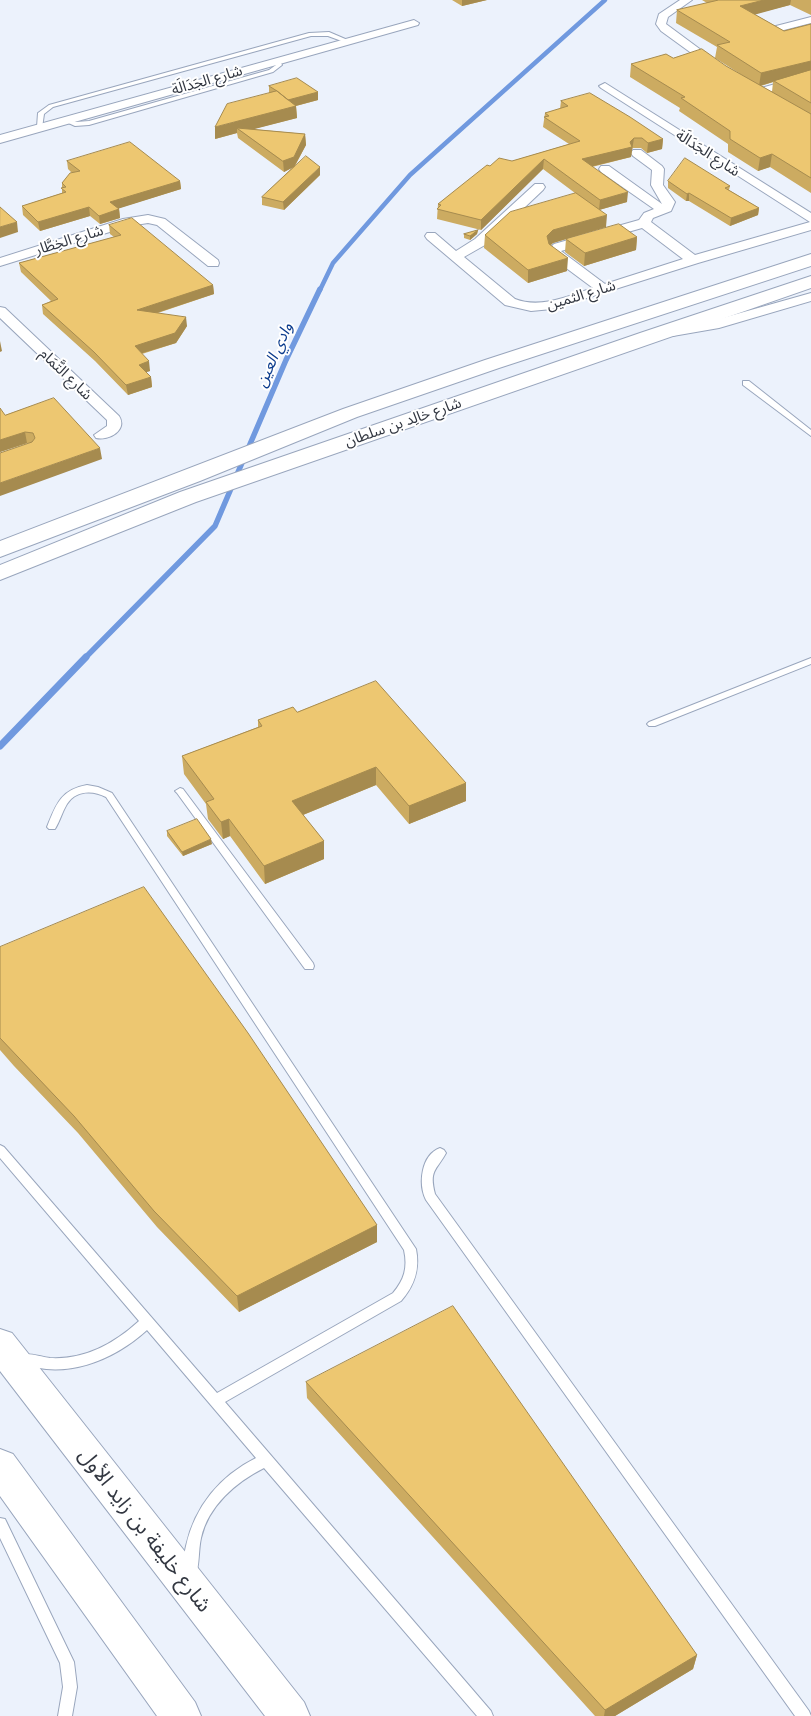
<!DOCTYPE html>
<html>
<head>
<meta charset="utf-8">
<style>
  body { margin:0 }
  canvas { display:block; background:#ecf2fc }
</style>
</head>
<body>
<canvas width="811" height="1716"></canvas>
<script>
const context = document.querySelector('canvas').getContext('2d');
context.lineJoin = 'round';
function strokePath(path, color, width, dash) {
  context.strokeStyle = color;
  context.lineWidth = width;
  context.lineCap = dash ? 'butt' : 'round';
  context.setLineDash(dash || []);
  context.stroke(path);
}
function fill(path, color) {
  context.fillStyle = color;
  context.fill(path, 'evenodd');
}
function write(font, color, halo, rows, align = 'center') {
  context.font = font + ' Lato,"Noto Sans Arabic",sans-serif';
  context.lineWidth = 4;
  context.setLineDash([]);
  context.textBaseline = 'middle';
  context.strokeStyle = halo;
  context.fillStyle = color;
  for (const [text, x, y, turn = 0] of rows) {
    context.save();
    context.translate(x, y);
    context.rotate((+turn || 0) * Math.PI / 180);
    context.textAlign = isNaN(turn) ? turn : align;
    if (halo) context.strokeText(text, 0, 0);
    context.fillText(text, 0, 0);
    context.restore();
  }
}
strokePath(new Path2D(`
  M 320,290 L 333,263 L 410,175 L 605,0`), '#7099df', 4.5);
strokePath(new Path2D(`
  M 85,658 L 215,526 L 286,360 L 320,289`), '#7099df', 5.5);
strokePath(new Path2D(`
  M 0,746 L 86,657`), '#7099df', 7);
const service = new Path2D(`
  M 329,32 L 350,41 L 347,43 L 328,36 L 311,36 L 53,107 L 44,114 L 42,128 L 37,127 L 38,113 L 49,105 L 309,33 Z
  M 275,59 L 279,59 L 282,65 L 273,72 L 89,125 L 75,126 L 62,120 L 65,118 L 76,122 L 89,121 L 269,70 L 276,65 Z
  M 743,381 L 749,381 L 811,430 L 811,436 L 743,385 Z
  M 811,658 L 811,664 L 655,726 L 649,726 L 647,724 L 649,722 Z
  M 87,785 L 98,787 L 112,793 L 416,1249 C 420,1269 415,1285 401,1301 L 225,1402 L 491,1711 L 493,1716 L 477,1716 L 264,1468 C 236,1482 208,1506 201,1538 C 198,1551 200,1565 195,1577 L 190,1579 L 185,1577 C 181,1568 184,1555 186,1546 C 195,1506 220,1476 256,1458 L 147,1330 C 113,1361 65,1380 20,1363 L 18,1359 L 20,1355 C 28,1352 41,1357 50,1358 C 85,1360 115,1343 139,1321 L 0,1158 L 0,1145 L 4,1147 L 217,1393 L 393,1293 C 404,1280 408,1268 404,1250 L 106,797 C 93,790 76,790 67,804 C 62,812 60,821 55,829 L 49,829 L 47,827 C 56,805 60,790 87,785 Z
  M 180,788 L 183,789 L 313,963 L 314,966 L 313,969 L 305,969 L 177,793 L 175,791 Z
  M 440,1148 L 444,1150 L 446,1153 C 436,1171 429,1170 435,1194 L 809,1711 L 811,1716 L 795,1716 L 426,1200 C 418,1184 421,1155 440,1148 Z
  M 0,1518 L 5,1519 L 74,1662 L 77,1687 L 72,1716 L 58,1716 L 63,1687 L 60,1663 L 0,1538 Z`);
const minor = new Path2D(`
  M 680,0 L 692,0 L 668,17 L 666,24 L 720,64 L 722,66 L 720,68 L 712,68 L 661,31 L 656,24 L 659,14 Z
  M 811,17 L 811,23 L 780,31 L 775,28 L 776,26 Z
  M 414,20 L 419,23 L 418,25 L 0,143 L 0,135 Z
  M 811,74 L 811,80 L 758,95 L 752,92 L 754,90 Z
  M 605,83 L 811,213 L 811,230 L 698,263 L 552,309 L 531,311 L 505,305 L 427,239 L 425,236 L 427,233 L 435,233 L 456,251 L 475,239 L 535,184 L 543,184 L 545,187 L 543,190 L 485,245 L 464,257 L 515,299 C 541,309 568,296 593,288 L 550,256 L 548,250 L 554,244 L 639,220 L 644,213 L 654,209 L 601,172 L 599,169 L 601,166 L 609,166 L 662,204 L 651,185 L 652,170 L 633,156 L 631,153 L 633,150 L 641,150 L 662,166 L 664,169 L 663,185 L 675,202 L 671,211 L 653,218 L 651,222 L 695,255 L 810,222 L 601,88 L 599,86 ZM 642,228 L 683,259 L 605,284 L 561,251 Z
  M 148,215 L 165,219 L 218,260 L 219,263 L 218,266 L 208,266 L 157,225 L 148,223 L 129,226 L 0,266 L 0,258 L 123,219 Z
  M 811,293 L 811,301 L 719,328 L 673,336 L 666,332 L 668,329 L 712,321 Z
  M 0,307 L 5,308 L 119,416 C 128,430 109,441 96,438 L 94,435 L 107,426 L 107,420 L 0,318 Z`);
const secondary = new Path2D(`
  M 0,1329 L 12,1333 L 304,1702 L 310,1716 L 265,1716 L 0,1371 Z
  M 0,1449 L 13,1454 L 195,1702 L 201,1716 L 157,1716 L 0,1496 Z`);
const primary = new Path2D(`
  M 811,254 L 811,266 L 499,368 L 357,417 L 200,481 L 0,557 L 0,541 L 343,409 L 485,360 Z
  M 811,276 L 811,288 L 196,502 L 0,580 L 0,565 L 180,492 L 640,333 Z`);
strokePath(service, '#99a6bd', 2);
strokePath(minor, '#99a6bd', 2);
strokePath(secondary, '#99a6bd', 2);
strokePath(primary, '#99a6bd', 2);
fill(service, '#fff');
fill(minor, '#fff');
fill(secondary, '#fff');
fill(primary, '#fff');
fill(new Path2D(`
  M 452,0 L 487,0 L 462,6 Z
  M 702,0 L 811,0 L 811,15 L 790,5 L 754,14 L 784,31 L 811,24 L 811,193 L 770,167 L 758,171 L 728,152 L 728,144 L 679,111 L 680,108 L 630,77 L 631,64 L 673,58 L 726,66 L 745,77 L 715,58 L 717,47 L 676,23 L 677,10 L 707,3 ZM 773,82 L 772,92 L 761,86 Z
  M 269,86 L 318,92 L 318,100 L 296,106 L 297,118 L 253,129 L 305,134 L 306,145 L 295,166 L 320,175 L 284,210 L 262,205 L 262,197 L 293,167 L 284,172 L 238,138 L 237,133 L 215,139 L 269,93 Z
  M 561,101 L 663,139 L 662,149 L 647,153 L 641,148 L 633,148 L 632,149 L 631,157 L 592,167 L 627,202 L 599,210 L 606,227 L 553,243 L 550,245 L 567,271 L 528,283 L 484,248 L 485,235 L 575,193 L 543,169 L 481,230 L 437,219 L 438,204 L 490,166 L 512,161 L 569,144 L 543,127 L 545,113 L 560,109 Z
  M 67,161 L 180,181 L 181,189 L 119,208 L 120,218 L 100,224 L 90,216 L 40,231 L 23,215 L 22,206 L 62,193 L 62,183 L 72,173 L 68,169 Z
  M 668,181 L 730,186 L 729,190 L 759,208 L 758,215 L 730,226 L 689,201 L 686,201 L 668,188 Z
  M 109,225 L 213,285 L 214,294 L 158,313 L 187,326 L 176,343 L 142,354 L 150,371 L 146,372 L 151,377 L 152,387 L 128,395 L 95,361 L 43,314 L 42,305 L 51,301 L 21,272 L 19,263 L 114,237 L 110,234 Z
  M 478,230 L 477,234 L 470,240 L 464,238 L 464,234 Z
  M 637,237 L 636,250 L 584,266 L 565,252 L 566,239 Z
  M 5,415 L 102,459 L 28,443 L 0,452 Z
  M 297,712 L 466,783 L 466,801 L 409,824 L 376,785 L 303,815 L 324,841 L 324,859 L 265,884 L 230,836 L 223,839 L 208,819 L 206,804 L 184,774 L 182,756 L 258,727 L 258,720 Z
  M 167,831 L 212,844 L 183,856 L 167,836 Z
  M 0,947 L 377,1225 L 377,1242 L 239,1312 L 157,1227 L 78,1133 L 14,1066 L 0,1050 Z
  M 306,1382 L 697,1655 L 693,1669 L 615,1716 L 595,1716 L 307,1398 Z`), '#ccab61');
fill(new Path2D(`
  M 462,0 L 487,0 L 462,6 Z
  M 764,0 L 791,0 L 790,5 L 739,19 L 740,6 Z
  M 811,61 L 811,73 L 774,81 L 773,82 L 759,86 L 761,73 Z
  M 318,92 L 318,100 L 288,108 L 288,100 Z
  M 296,106 L 297,118 L 243,132 L 237,128 L 237,133 L 215,139 L 215,127 Z
  M 305,134 L 306,145 L 294,167 L 284,172 L 283,161 Z
  M 634,138 L 631,157 L 581,169 L 582,159 L 630,142 Z
  M 663,139 L 662,149 L 647,153 L 648,143 Z
  M 772,154 L 770,167 L 758,171 L 760,158 Z
  M 544,159 L 543,169 L 481,230 L 481,220 Z
  M 320,167 L 320,175 L 284,210 L 283,202 Z
  M 180,181 L 181,189 L 111,211 L 110,202 Z
  M 628,192 L 627,202 L 599,210 L 600,200 Z
  M 689,193 L 689,201 L 686,201 L 687,194 Z
  M 89,207 L 90,216 L 40,231 L 38,222 Z
  M 759,208 L 758,215 L 730,226 L 731,218 Z
  M 119,209 L 120,218 L 100,224 L 99,216 Z
  M 607,215 L 606,227 L 553,243 L 547,249 L 547,236 L 553,230 Z
  M 17,222 L 18,232 L 0,238 L 0,227 Z
  M 478,230 L 477,234 L 470,240 L 470,236 Z
  M 637,237 L 636,250 L 584,266 L 585,253 Z
  M 568,258 L 567,271 L 528,283 L 528,270 Z
  M 213,285 L 214,294 L 138,319 L 137,310 Z
  M 186,317 L 187,326 L 176,343 L 136,355 L 135,346 Z
  M 0,341 L 2,351 L 0,352 Z
  M 149,361 L 150,371 L 140,374 L 139,365 Z
  M 151,377 L 152,387 L 128,395 L 126,385 Z
  M 25,432 L 27,443 L 0,452 L 0,440 Z
  M 100,448 L 102,459 L 0,496 L 0,483 Z
  M 376,767 L 376,785 L 293,819 L 292,801 Z
  M 466,783 L 466,801 L 409,824 L 409,806 Z
  M 229,819 L 230,836 L 223,839 L 221,822 Z
  M 211,839 L 212,844 L 183,856 L 182,852 Z
  M 324,841 L 324,859 L 265,884 L 264,866 Z
  M 377,1225 L 377,1242 L 239,1312 L 237,1296 Z
  M 697,1655 L 693,1669 L 615,1716 L 604,1716 L 605,1710 Z`), '#a68b4f');
const building = new Path2D(`
  M 719,0 L 764,0 L 740,6 L 784,31 L 811,24 L 811,61 L 761,73 L 717,45 L 730,42 L 677,10 Z
  M 702,49 L 726,66 L 811,114 L 811,178 L 772,154 L 760,158 L 730,139 L 730,131 L 681,98 L 685,97 L 631,64 L 666,54 L 673,58 Z
  M 811,70 L 811,103 L 774,81 Z
  M 297,78 L 318,92 L 288,100 L 277,91 L 269,86 Z
  M 277,91 L 296,106 L 215,127 L 227,104 Z
  M 590,93 L 630,117 L 663,139 L 648,143 L 642,138 L 634,138 L 630,142 L 632,147 L 582,159 L 628,192 L 600,200 L 544,159 L 481,220 L 437,209 L 441,205 L 438,204 L 463,184 L 487,165 L 490,166 L 499,158 L 512,161 L 580,141 L 544,117 L 549,116 L 545,113 L 568,106 L 561,101 Z
  M 237,128 L 305,134 L 294,157 L 283,161 Z
  M 130,142 L 180,181 L 110,202 L 119,209 L 99,216 L 89,207 L 38,222 L 22,206 L 66,192 L 61,188 L 66,187 L 62,183 L 70,173 L 80,171 L 67,161 Z
  M 306,156 L 320,167 L 283,202 L 262,197 Z
  M 685,158 L 730,186 L 725,188 L 759,208 L 731,218 L 689,193 L 687,194 L 668,181 Z
  M 576,193 L 607,215 L 553,230 L 547,236 L 549,244 L 568,258 L 528,270 L 485,235 L 510,212 Z
  M 0,207 L 17,222 L 0,227 Z
  M 132,218 L 213,285 L 137,310 L 186,317 L 175,333 L 135,346 L 149,361 L 139,365 L 151,377 L 126,385 L 94,352 L 42,305 L 58,299 L 19,263 L 121,235 L 109,225 Z
  M 619,224 L 637,237 L 585,253 L 566,239 Z
  M 478,230 L 470,236 L 464,234 Z
  M 54,398 L 100,448 L 0,483 L 0,453 L 32,442 L 35,438 L 33,433 L 25,432 L 0,440 L 0,408 L 5,415 Z
  M 376,681 L 466,783 L 409,806 L 376,767 L 292,801 L 324,841 L 264,866 L 229,819 L 221,822 L 206,802 L 214,799 L 182,756 L 262,726 L 258,720 L 293,707 L 297,712 Z
  M 197,819 L 211,839 L 182,852 L 167,831 Z
  M 144,887 L 248,1033 L 377,1225 L 237,1296 L 154,1211 L 74,1116 L 0,1038 L 0,947 Z
  M 453,1306 L 697,1655 L 605,1710 L 306,1382 Z`);
fill(building, '#edc771');
strokePath(building, '#a68b4f', 1);
write('15px', '#323741', '#fff', [
  ["شارع الجَدَالَة",207,80,-16],
  ["شارع الجَدَالَة",708,153,33],
  ["شارع الخِطَّار",69,240,-17],
  ["شارع الثمين",581,295,-17],
  ["شارع التَّمَام",66,374,44],
  ["شارع خالِد بن سلطان",403,422,-19]
]);
write('italic 16px', '#0c3c8d', '#fff', [
  ["وادي العين",274,355,-66]
]);
write('21px', '#323741', '#fff', [
  ["شارع خليفة بن زايد الأول",145,1530,52]
]);
</script>
</body>
</html>
